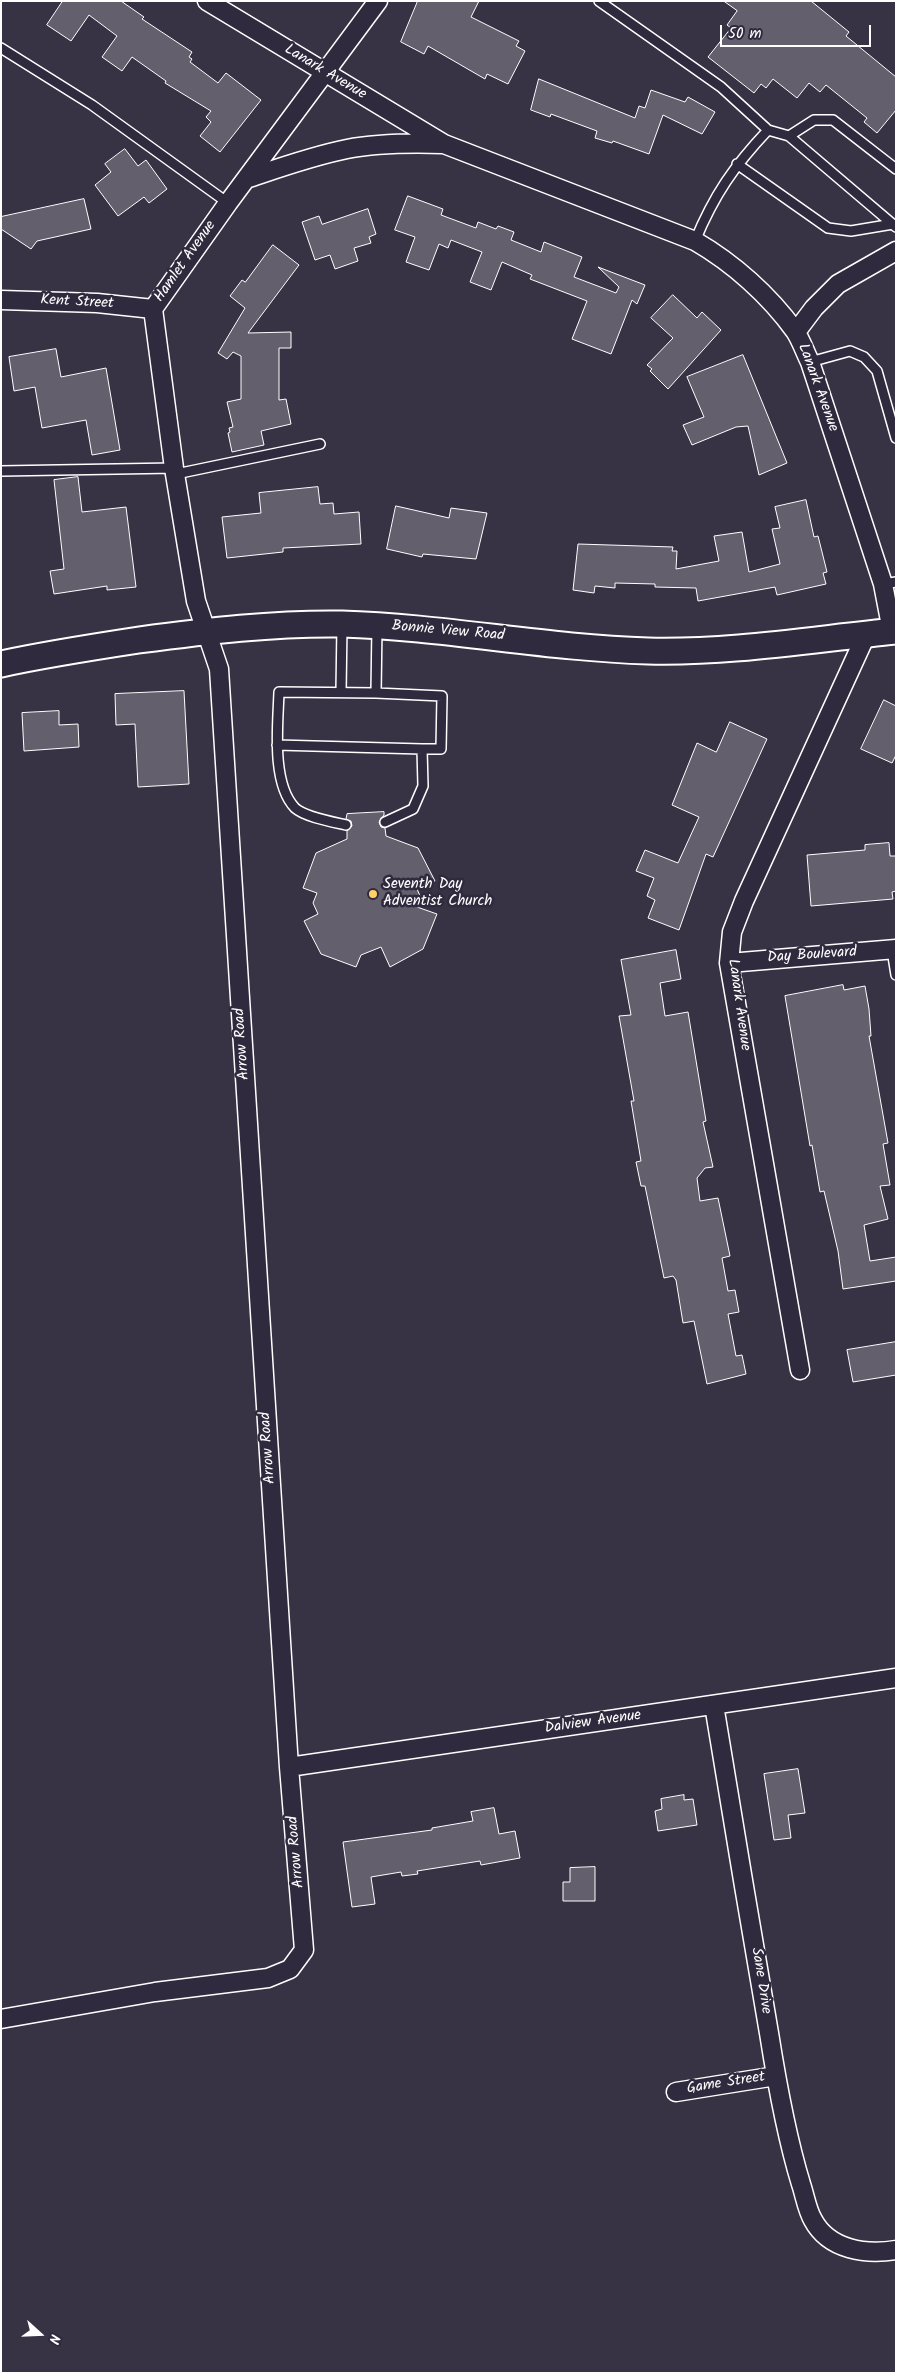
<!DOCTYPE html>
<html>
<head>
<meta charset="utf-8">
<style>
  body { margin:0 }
  #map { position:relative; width:897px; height:2374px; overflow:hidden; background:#373345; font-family:Kalam,sans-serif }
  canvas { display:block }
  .frame { position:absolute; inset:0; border:2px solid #fff; pointer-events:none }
  .north { position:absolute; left:15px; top:2309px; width:50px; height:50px; -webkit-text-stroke:4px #2f2a3d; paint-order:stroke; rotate:110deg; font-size:14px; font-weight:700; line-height:20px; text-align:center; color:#fff }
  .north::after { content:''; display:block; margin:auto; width:18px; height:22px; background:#fff; clip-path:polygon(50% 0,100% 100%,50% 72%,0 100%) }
  .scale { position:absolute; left:720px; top:25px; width:151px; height:22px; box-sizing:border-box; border:2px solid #fff; border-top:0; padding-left:6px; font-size:15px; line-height:18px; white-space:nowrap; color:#fff; -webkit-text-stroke:4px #2f2a3d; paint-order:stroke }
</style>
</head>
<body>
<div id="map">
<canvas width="897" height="2374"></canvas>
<div class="frame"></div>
<div class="north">N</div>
<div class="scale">50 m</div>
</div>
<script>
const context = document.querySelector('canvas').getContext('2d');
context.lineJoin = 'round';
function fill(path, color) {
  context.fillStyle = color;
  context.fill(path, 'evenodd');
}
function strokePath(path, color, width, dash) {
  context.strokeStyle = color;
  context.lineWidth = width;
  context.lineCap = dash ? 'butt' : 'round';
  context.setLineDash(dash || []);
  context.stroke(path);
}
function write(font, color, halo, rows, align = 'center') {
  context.font = font + ' Kalam,sans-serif';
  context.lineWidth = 5;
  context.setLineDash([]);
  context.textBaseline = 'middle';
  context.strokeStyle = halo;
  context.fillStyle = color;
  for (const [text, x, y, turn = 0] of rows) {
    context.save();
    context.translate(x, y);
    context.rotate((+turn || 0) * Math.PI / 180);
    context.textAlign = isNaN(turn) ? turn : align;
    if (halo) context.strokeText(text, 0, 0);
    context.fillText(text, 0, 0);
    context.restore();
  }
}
const building = new Path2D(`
  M 63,1 L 121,1 L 144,17 L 142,19 L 192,52 L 189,57 L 192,59 L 190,62 L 218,83 L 226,73 L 261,100 L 220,152 L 200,136 L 211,122 L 206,117 L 211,111 L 165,83 L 166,81 L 132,57 L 122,71 L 102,57 L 117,36 L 89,15 L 71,41 L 47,25 Z
  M 418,1 L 479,1 L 471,17 L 519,41 L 516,46 L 525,51 L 508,84 L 487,74 L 485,79 L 428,46 L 424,54 L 401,42 Z
  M 724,1 L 811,1 L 849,32 L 846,36 L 896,77 L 896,110 L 877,133 L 864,122 L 867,118 L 826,85 L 820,92 L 809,83 L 797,98 L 773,79 L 766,88 L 761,84 L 754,93 L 708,57 L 731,28 L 727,25 L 737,11 Z
  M 539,79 L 635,118 L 639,106 L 645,108 L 651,90 L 685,102 L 688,97 L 715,112 L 702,134 L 663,115 L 649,154 L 613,141 L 612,143 L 595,138 L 597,131 L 551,114 L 550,117 L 531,110 Z
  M 125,149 L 138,166 L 146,160 L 167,189 L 149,203 L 144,197 L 118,216 L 95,185 L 111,172 L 105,164 Z
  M 408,196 L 443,209 L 441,215 L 476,228 L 478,222 L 496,229 L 498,226 L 514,232 L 511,240 L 541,252 L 544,242 L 582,257 L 574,277 L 616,293 L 619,287 L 598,267 L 645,285 L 637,304 L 632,300 L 611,354 L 572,339 L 587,301 L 530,279 L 532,275 L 502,262 L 491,290 L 470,282 L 482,252 L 451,240 L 448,248 L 439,244 L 429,270 L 406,262 L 415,237 L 395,230 Z
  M 84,199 L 91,229 L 37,241 L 31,249 L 1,229 L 1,217 Z
  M 368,209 L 376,234 L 369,237 L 371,243 L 354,248 L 358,261 L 335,269 L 330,255 L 315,260 L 302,222 L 319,216 L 322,224 Z
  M 273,245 L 299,265 L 248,333 L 291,332 L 291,348 L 279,348 L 279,400 L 286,399 L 291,424 L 261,431 L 264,445 L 232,452 L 228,433 L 230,432 L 229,428 L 233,427 L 227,402 L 241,399 L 241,356 L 233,352 L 227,359 L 218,353 L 245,308 L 230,296 L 242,280 L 245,282 Z
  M 673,295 L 697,318 L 702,312 L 721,330 L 668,389 L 650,371 L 652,369 L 647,365 L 673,338 L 651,318 Z
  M 56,349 L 61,377 L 106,368 L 120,450 L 92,455 L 86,420 L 42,428 L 35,387 L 14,391 L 9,357 Z
  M 743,355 L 787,463 L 759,475 L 748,426 L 736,427 L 692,445 L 683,425 L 704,417 L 687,377 Z
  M 78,477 L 82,512 L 126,507 L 136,587 L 107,590 L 107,586 L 54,594 L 50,571 L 64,569 L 54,480 Z
  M 318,487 L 320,504 L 333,503 L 334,514 L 359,512 L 361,544 L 283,548 L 283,552 L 227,558 L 222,517 L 261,513 L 259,493 Z
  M 806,500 L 814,537 L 818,536 L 827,572 L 823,573 L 826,584 L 777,595 L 775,587 L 698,601 L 696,588 L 655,587 L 655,584 L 615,583 L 615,588 L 595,586 L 594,593 L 573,590 L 578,544 L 673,547 L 672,551 L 677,551 L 676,569 L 719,561 L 714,536 L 742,532 L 749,572 L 780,564 L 772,529 L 780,528 L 775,507 Z
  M 396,506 L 449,518 L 451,508 L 487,513 L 476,559 L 423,554 L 422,557 L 387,549 Z
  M 184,691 L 189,784 L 138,787 L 135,724 L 116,725 L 115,694 Z
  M 884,700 L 896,706 L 896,755 L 892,763 L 861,749 Z
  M 59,711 L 59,725 L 78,724 L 79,747 L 24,751 L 22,713 Z
  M 730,722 L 767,739 L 713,857 L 706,854 L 679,930 L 648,918 L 655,900 L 647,896 L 654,878 L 636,871 L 645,850 L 678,863 L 699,817 L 672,805 L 697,743 L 716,752 Z
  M 384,812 L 384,815 L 379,822 L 381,827 L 385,828 L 386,836 L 418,848 L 435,881 L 417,889 L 421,898 L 417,907 L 437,914 L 423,949 L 390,967 L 381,947 L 361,955 L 356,967 L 321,954 L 304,921 L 318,914 L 313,903 L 317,893 L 303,888 L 316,853 L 347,839 L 347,831 L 352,826 L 351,821 L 346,819 L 347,814 Z
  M 889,843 L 890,856 L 896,856 L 896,891 L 892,892 L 893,899 L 811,906 L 807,855 L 865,850 L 865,845 Z
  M 676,950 L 681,979 L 660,983 L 665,1016 L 688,1012 L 706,1121 L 703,1122 L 713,1167 L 705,1168 L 697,1178 L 700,1201 L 718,1198 L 730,1256 L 722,1258 L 728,1291 L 735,1290 L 739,1312 L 728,1314 L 736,1356 L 742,1355 L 746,1374 L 707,1384 L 694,1321 L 683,1323 L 676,1280 L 673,1276 L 664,1278 L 645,1186 L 641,1186 L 636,1162 L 641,1161 L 631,1101 L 634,1101 L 619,1016 L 631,1015 L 621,960 Z
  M 843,985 L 844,990 L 865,986 L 869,1009 L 871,1036 L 869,1036 L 888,1143 L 883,1144 L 890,1185 L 880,1186 L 888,1219 L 864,1225 L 870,1261 L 896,1257 L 896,1281 L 843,1289 L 838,1251 L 824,1191 L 820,1192 L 812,1145 L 810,1146 L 785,996 Z
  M 896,1342 L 896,1375 L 853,1382 L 847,1350 Z
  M 798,1769 L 805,1813 L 788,1815 L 791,1838 L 774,1840 L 764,1774 Z
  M 684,1795 L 684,1800 L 693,1799 L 697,1825 L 658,1831 L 655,1811 L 662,1809 L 661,1799 Z
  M 494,1808 L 499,1834 L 515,1831 L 520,1858 L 481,1865 L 480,1861 L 417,1871 L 418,1874 L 402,1876 L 401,1872 L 371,1877 L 375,1904 L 352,1907 L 343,1842 L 432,1830 L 432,1828 L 473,1821 L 471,1812 Z
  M 595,1867 L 595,1901 L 563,1901 L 563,1882 L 570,1882 L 570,1868 Z`);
fill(building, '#635f6d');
strokePath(building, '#fff', 1);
const lane = new Path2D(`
  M 599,1 L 721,87 L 768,130
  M 1,48 L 92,105 L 228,203
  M 789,136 L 814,120 L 833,120 L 896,169
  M 737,164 L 828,228 L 851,231 L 893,224
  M 695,241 C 714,195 734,166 768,130 L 789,136 L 896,227
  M 810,362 L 850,351 L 864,357 L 877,371 L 896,438
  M 1,471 L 174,468
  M 176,474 L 320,444
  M 883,584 L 896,582
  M 377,626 L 376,693 L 442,696 L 441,749 L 422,749 L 423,786 L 413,809 L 385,822
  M 341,692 L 342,625
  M 277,745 L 422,749
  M 346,825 C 333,822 305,817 295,808 C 271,783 278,724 279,692 L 376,693
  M 892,950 L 896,975`);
const street = new Path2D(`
  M 207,1 L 444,144 L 695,241 C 733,263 769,295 795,331 C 801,340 805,352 810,362 L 883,584 L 892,631
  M 246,179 C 279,168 312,156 347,149 C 378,143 412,143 443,144
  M 1,300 L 97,303 L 153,309
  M 796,332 L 814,308 L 838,284 L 896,251
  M 729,963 L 896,949
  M 800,1370 L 729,963 L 732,932 L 744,901 L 866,635
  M 714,1705 C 732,1814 750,1924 769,2033 C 777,2084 786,2135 801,2184 C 805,2196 807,2210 813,2220 C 829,2250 866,2255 896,2250
  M 289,1767 L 896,1678
  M 1,2019 L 155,1992 L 268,1978 L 290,1969 L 304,1950 L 289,1767 L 219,669 L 196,601 L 174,468 L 153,309 L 228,203 L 378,1
  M 676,2092 L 776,2076`);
const secondary = new Path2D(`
  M 1,664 C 47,654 93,647 139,640 C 207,631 274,623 342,624 C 444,627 546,648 648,651 C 731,653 814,639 896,631`);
strokePath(lane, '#fff', 12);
strokePath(street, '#fff', 21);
strokePath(secondary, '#fff', 29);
strokePath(lane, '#2f2a3d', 9);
strokePath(street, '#2f2a3d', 18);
strokePath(secondary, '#2f2a3d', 25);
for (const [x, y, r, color] of [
  [373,894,5,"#ffd166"]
]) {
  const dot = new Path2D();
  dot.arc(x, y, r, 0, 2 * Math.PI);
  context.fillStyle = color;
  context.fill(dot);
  strokePath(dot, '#2f2a3d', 2);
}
write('15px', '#fff', '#2f2a3d', [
  ["Lanark Avenue",325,73,31],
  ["Hamlet Avenue",186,262,-55],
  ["Kent Street",77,303,3],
  ["Lanark Avenue",817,388,70],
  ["Bonnie View Road",448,632,5],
  ["Day Boulevard",812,956,-4],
  ["Lanark Avenue",738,1005,82],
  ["Arrow Road",243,1044,-94],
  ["Arrow Road",269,1448,-94],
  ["Dalview Avenue",593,1723,-8],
  ["Arrow Road",297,1852,-95],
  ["Sane Drive",760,1981,81],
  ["Game Street",726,2084,-9]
]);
write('15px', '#fff', '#2f2a3d', [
  ["Seventh Day",383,885],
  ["Adventist Church",383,902]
], 'left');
</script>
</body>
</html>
